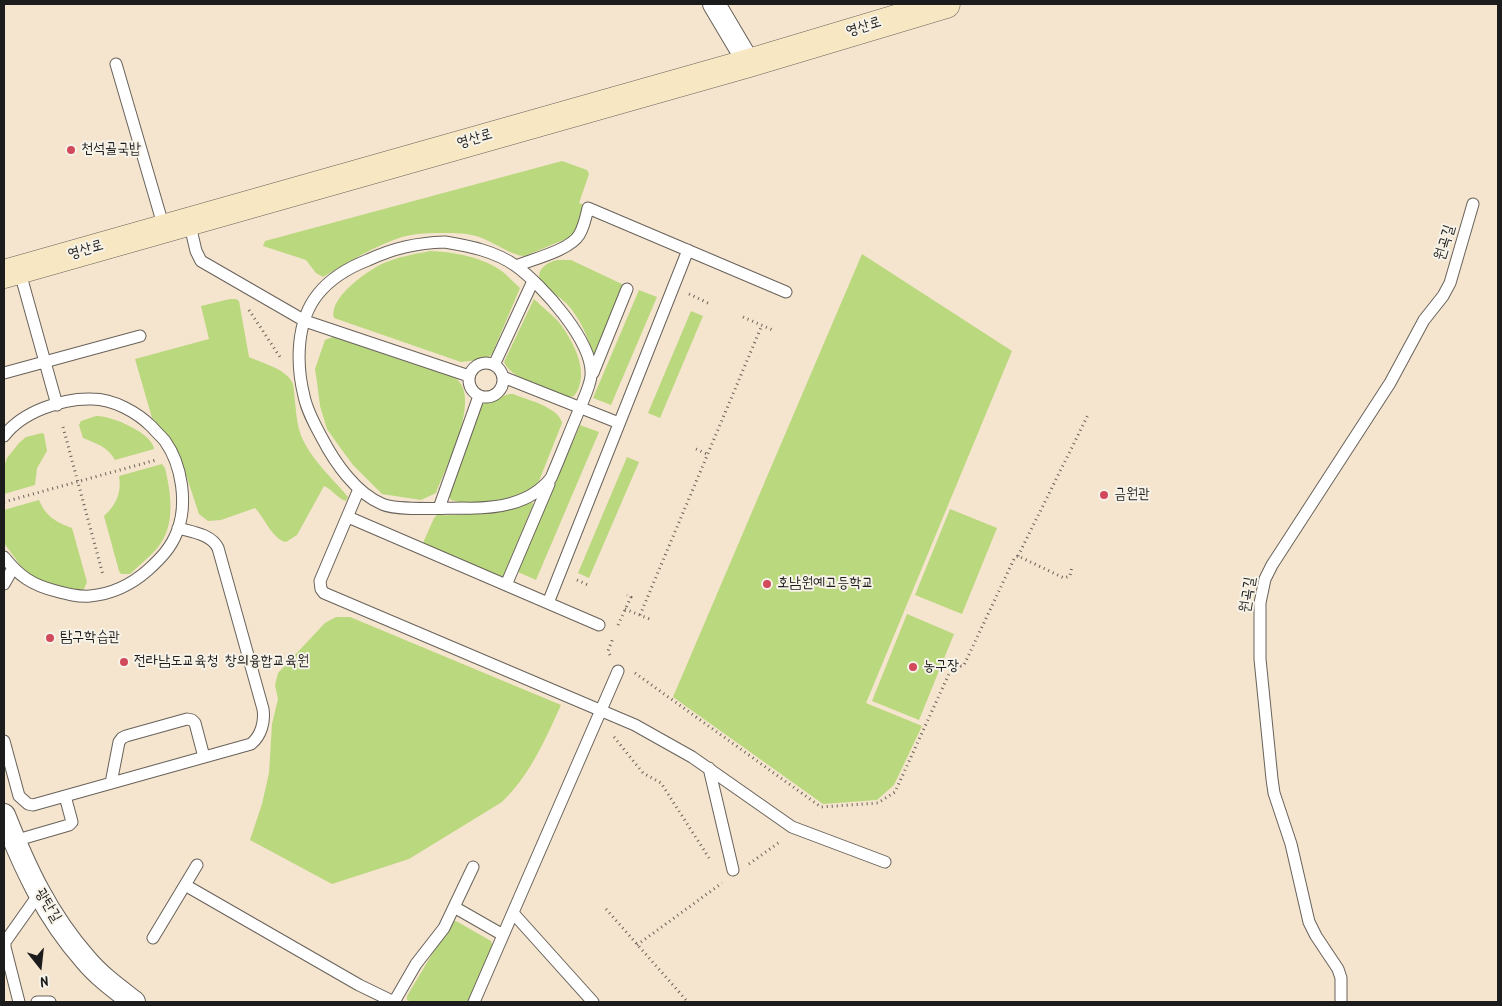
<!DOCTYPE html>
<html>
<head>
<meta charset="utf-8">
<style>
  body { margin:0 }
  #map { position:relative; width:1502px; height:1006px; overflow:hidden; background:#f5e4ce; font-family:Kalam,sans-serif }
  canvas { display:block }
  .frame { position:absolute; inset:0; border:5px solid #1c1c1c; pointer-events:none }
  .north { position:absolute; left:15px; top:941px; width:50px; height:50px; -webkit-text-stroke:4px #f7f3e8; paint-order:stroke; rotate:164deg; font-size:14px; font-weight:700; line-height:20px; text-align:center; color:#1c1c1c }
  .north::after { content:''; display:block; margin:auto; width:18px; height:22px; background:#1c1c1c; clip-path:polygon(50% 0,100% 100%,50% 72%,0 100%) }
</style>
</head>
<body>
<div id="map">
<canvas width="1502" height="1006"></canvas>
<div class="frame"></div>
<div class="north">N</div>
</div>
<script>
const context = document.querySelector('canvas').getContext('2d');
context.lineJoin = 'round';
function fill(path, color) {
  context.fillStyle = color;
  context.fill(path, 'evenodd');
}
function strokePath(path, color, width, dash) {
  context.strokeStyle = color;
  context.lineWidth = width;
  context.lineCap = dash ? 'butt' : 'round';
  context.setLineDash(dash || []);
  context.stroke(path);
}
function write(font, color, halo, rows, align = 'center') {
  context.font = font + ' Kalam,"Poor Story",sans-serif';
  context.lineWidth = 4;
  context.setLineDash([]);
  context.textBaseline = 'middle';
  context.strokeStyle = halo;
  context.fillStyle = color;
  for (const [text, x, y, turn = 0] of rows) {
    context.save();
    context.translate(x, y);
    context.rotate((+turn || 0) * Math.PI / 180);
    context.textAlign = isNaN(turn) ? turn : align;
    if (halo) context.strokeText(text, 0, 0);
    context.fillText(text, 0, 0);
    context.restore();
  }
}
fill(new Path2D(`
  M 562,161 L 587,170 L 589,174 L 579,203 L 584,205 L 575,233 L 568,238 L 525,256 C 514,257 492,241 479,237 C 468,233 456,233 445,233 C 431,233 416,233 402,237 C 374,246 348,262 323,277 L 316,273 L 306,260 L 263,246 L 265,241 Z
  M 430,251 C 454,252 483,257 503,272 C 509,277 514,283 520,288 L 492,354 L 486,359 L 461,362 L 334,318 C 328,298 368,270 384,263 C 398,257 415,254 430,251 Z
  M 862,254 L 1012,351 L 866,703 L 922,726 L 894,785 L 877,800 L 823,804 L 673,697 Z
  M 557,260 L 571,260 L 624,285 L 594,358 C 588,337 581,319 566,303 C 561,298 542,285 540,280 C 536,269 548,262 557,260 Z
  M 639,290 L 657,297 L 611,405 L 593,398 Z
  M 230,299 L 236,299 L 239,301 L 249,357 C 264,364 287,369 293,384 C 296,402 295,426 304,442 C 315,463 333,479 348,497 L 346,501 C 337,498 333,490 324,486 L 297,535 L 286,542 C 273,540 264,517 255,508 L 221,520 L 208,521 L 199,514 L 179,454 L 172,442 L 152,418 L 135,359 L 209,339 L 201,306 Z
  M 534,299 C 541,306 550,313 557,320 C 572,338 592,374 574,396 L 570,397 C 550,390 513,381 504,362 Z
  M 691,311 L 703,316 L 660,418 L 648,413 Z
  M 333,337 L 455,378 C 483,396 445,469 436,493 L 421,500 L 382,494 L 353,465 L 339,446 L 327,429 L 320,406 L 317,382 L 315,369 L 325,340 Z
  M 509,394 L 513,394 C 527,400 559,407 562,423 L 539,481 C 527,499 471,507 451,500 L 448,494 L 481,406 L 485,402 Z
  M 96,416 C 110,415 153,433 154,449 L 115,460 C 107,446 97,444 83,438 L 79,425 L 81,421 Z
  M 580,425 L 599,432 L 536,580 L 518,572 Z
  M 42,433 L 44,434 L 47,451 L 37,468 L 35,485 L 4,494 L 4,466 L 7,458 L 19,443 L 26,437 Z
  M 627,457 L 639,462 L 589,578 L 578,573 Z
  M 162,464 L 165,468 C 171,493 176,525 158,547 C 150,557 139,565 130,574 L 121,574 L 119,571 L 104,516 C 116,505 122,493 119,476 Z
  M 39,500 C 46,517 56,522 72,528 L 87,582 L 84,589 L 79,590 L 40,581 L 29,575 L 20,565 L 4,543 L 4,510 Z
  M 528,502 L 533,503 L 533,505 L 503,576 L 500,577 L 423,543 L 434,518 L 437,515 C 470,516 497,511 528,502 Z
  M 950,509 L 997,528 L 962,614 L 915,595 Z
  M 907,614 L 954,634 L 919,720 L 872,701 Z
  M 336,617 L 350,617 L 561,705 C 545,740 530,775 502,802 L 409,859 L 332,884 L 250,840 L 262,804 L 269,773 L 272,724 L 278,699 L 275,685 L 278,673 L 325,623 Z
  M 452,921 L 456,921 L 491,941 L 493,948 L 468,1002 L 412,1002 L 407,1000 L 407,996 Z`), '#bad87e');
const lane = new Path2D(`
  M 116,64 L 164,228
  M 189,221 L 196,251 L 201,261 L 305,321 L 469,376
  M 445,242 C 469,246 495,251 516,266 C 542,285 594,342 591,376 C 590,386 584,398 580,408 C 570,431 561,455 551,478 C 530,505 494,509 462,508 C 443,508 397,511 382,504 C 356,493 335,463 322,438 C 315,425 307,411 304,396 C 296,364 296,321 318,294 C 330,279 350,267 368,260 C 394,248 416,243 445,242 Z
  M 516,266 C 533,259 570,250 579,235 C 584,227 586,217 588,208 L 786,292
  M 19,269 L 57,405
  M469 380a17 17 0 1 1 34 0a17 17 0 1 1-34 0Z
  M 494,365 L 533,281
  M 4,373 L 140,336
  M 593,373 L 627,289
  M 503,377 L 619,423
  M 4,436 C 22,412 62,398 92,399 C 113,399 137,412 152,427 C 156,432 161,436 165,441 C 182,465 188,504 177,532 C 171,548 160,559 148,570 C 131,585 112,594 90,596 C 78,597 67,594 56,591 C 32,585 19,576 4,557
  M 359,489 L 320,581 L 321,589 L 324,593 L 635,725 L 692,757 L 792,827 L 885,862
  M 439,508 L 479,396
  M 348,517 L 599,625
  M 4,584 L 13,568
  M 506,585 L 549,484
  M 548,603 L 688,250
  M 4,741 L 19,796 L 28,804 L 33,805 L 251,744 C 261,736 265,722 263,709 L 218,548 C 211,534 192,532 178,528
  M 709,768 L 733,870
  M 111,783 L 119,742 L 122,738 L 126,736 L 187,719 L 192,720 L 195,723 L 204,757
  M 14,841 L 69,825 L 72,822 L 65,796
  M 185,885 L 359,985 L 394,1002
  M 454,907 L 503,935
  M 513,913 L 593,1002
  M 153,938 L 197,865
  M 19,1002 L 5,947 L 5,942 L 39,894
  M 37,1002 L 50,1002
  M 394,1002 L 416,964 L 444,928 L 473,867
  M 474,1002 L 618,671
  M 1341,1002 L 1341,978 L 1338,969 L 1316,936 L 1309,922 L 1291,844 L 1274,793 L 1272,779 L 1260,659 L 1260,603 L 1265,579 L 1272,565 L 1390,383 L 1424,320 L 1443,296 L 1450,283 L 1473,204`);
const street = new Path2D(`
  M 714,4 L 749,63
  M 4,815 C 25,868 47,916 85,959 C 99,976 117,989 134,1002`);
const secondary = new Path2D(`
  M 4,274 L 749,63 L 946,4`);
strokePath(lane, '#68625a', 13);
strokePath(street, '#68625a', 24);
strokePath(secondary, '#68625a', 29);
strokePath(new Path2D(`
  M 689,294 L 710,304
  M 249,310 L 280,357
  M 743,317 L 775,331
  M 63,427 L 103,575
  M 696,449 L 707,454
  M 4,502 L 156,460
  M 1018,556 L 1089,413
  M 577,580 L 588,585
  M 625,609 L 652,620
  M 640,615 L 762,325
  M 618,625 L 631,597 L 627,595
  M 610,655 L 608,651 L 613,638
  M 635,673 L 821,807 L 878,803 L 895,792 L 953,665 L 955,663 L 961,666 L 964,665 L 1015,557 L 1018,556 L 1064,578 L 1070,576 L 1072,566
  M 614,737 L 643,773 L 661,783 L 709,858
  M 749,864 L 781,841
  M 606,909 L 686,1000
  M 637,945 L 722,883`), '#68625a', 3, [1, 4]);
strokePath(lane, '#fff', 11);
strokePath(street, '#fff', 22);
strokePath(secondary, '#f7e8c3', 28);
for (const [x, y, r, color] of [
  [71,150,5,"#d1495b"],
  [1104,495,5,"#d1495b"],
  [767,584,5,"#d1495b"],
  [50,638,5,"#d1495b"],
  [124,662,5,"#d1495b"],
  [913,667,5,"#d1495b"]
]) {
  const dot = new Path2D();
  dot.arc(x, y, r, 0, 2 * Math.PI);
  context.fillStyle = color;
  context.fill(dot);
  strokePath(dot, '#f7f3e8', 2);
}
write('15px', '#1c1c1c', '#f7f3e8', [
  ["영산로",864,28,-17],
  ["영산로",475,140,-16],
  ["원곡길",1446,243,-73],
  ["영산로",86,251,-16],
  ["원곡길",1249,595,-81],
  ["광탄길",47,906,59]
]);
write('15px', '#1c1c1c', '#f7f3e8', [
  ["천석골국밥",81,150],
  ["금원관",1114,495],
  ["호남원예고등학교",777,584],
  ["탐구학습관",60,638],
  ["전라남도교육청 창의융합교육원",134,662],
  ["농구장",923,667]
], 'left');
</script>
</body>
</html>
